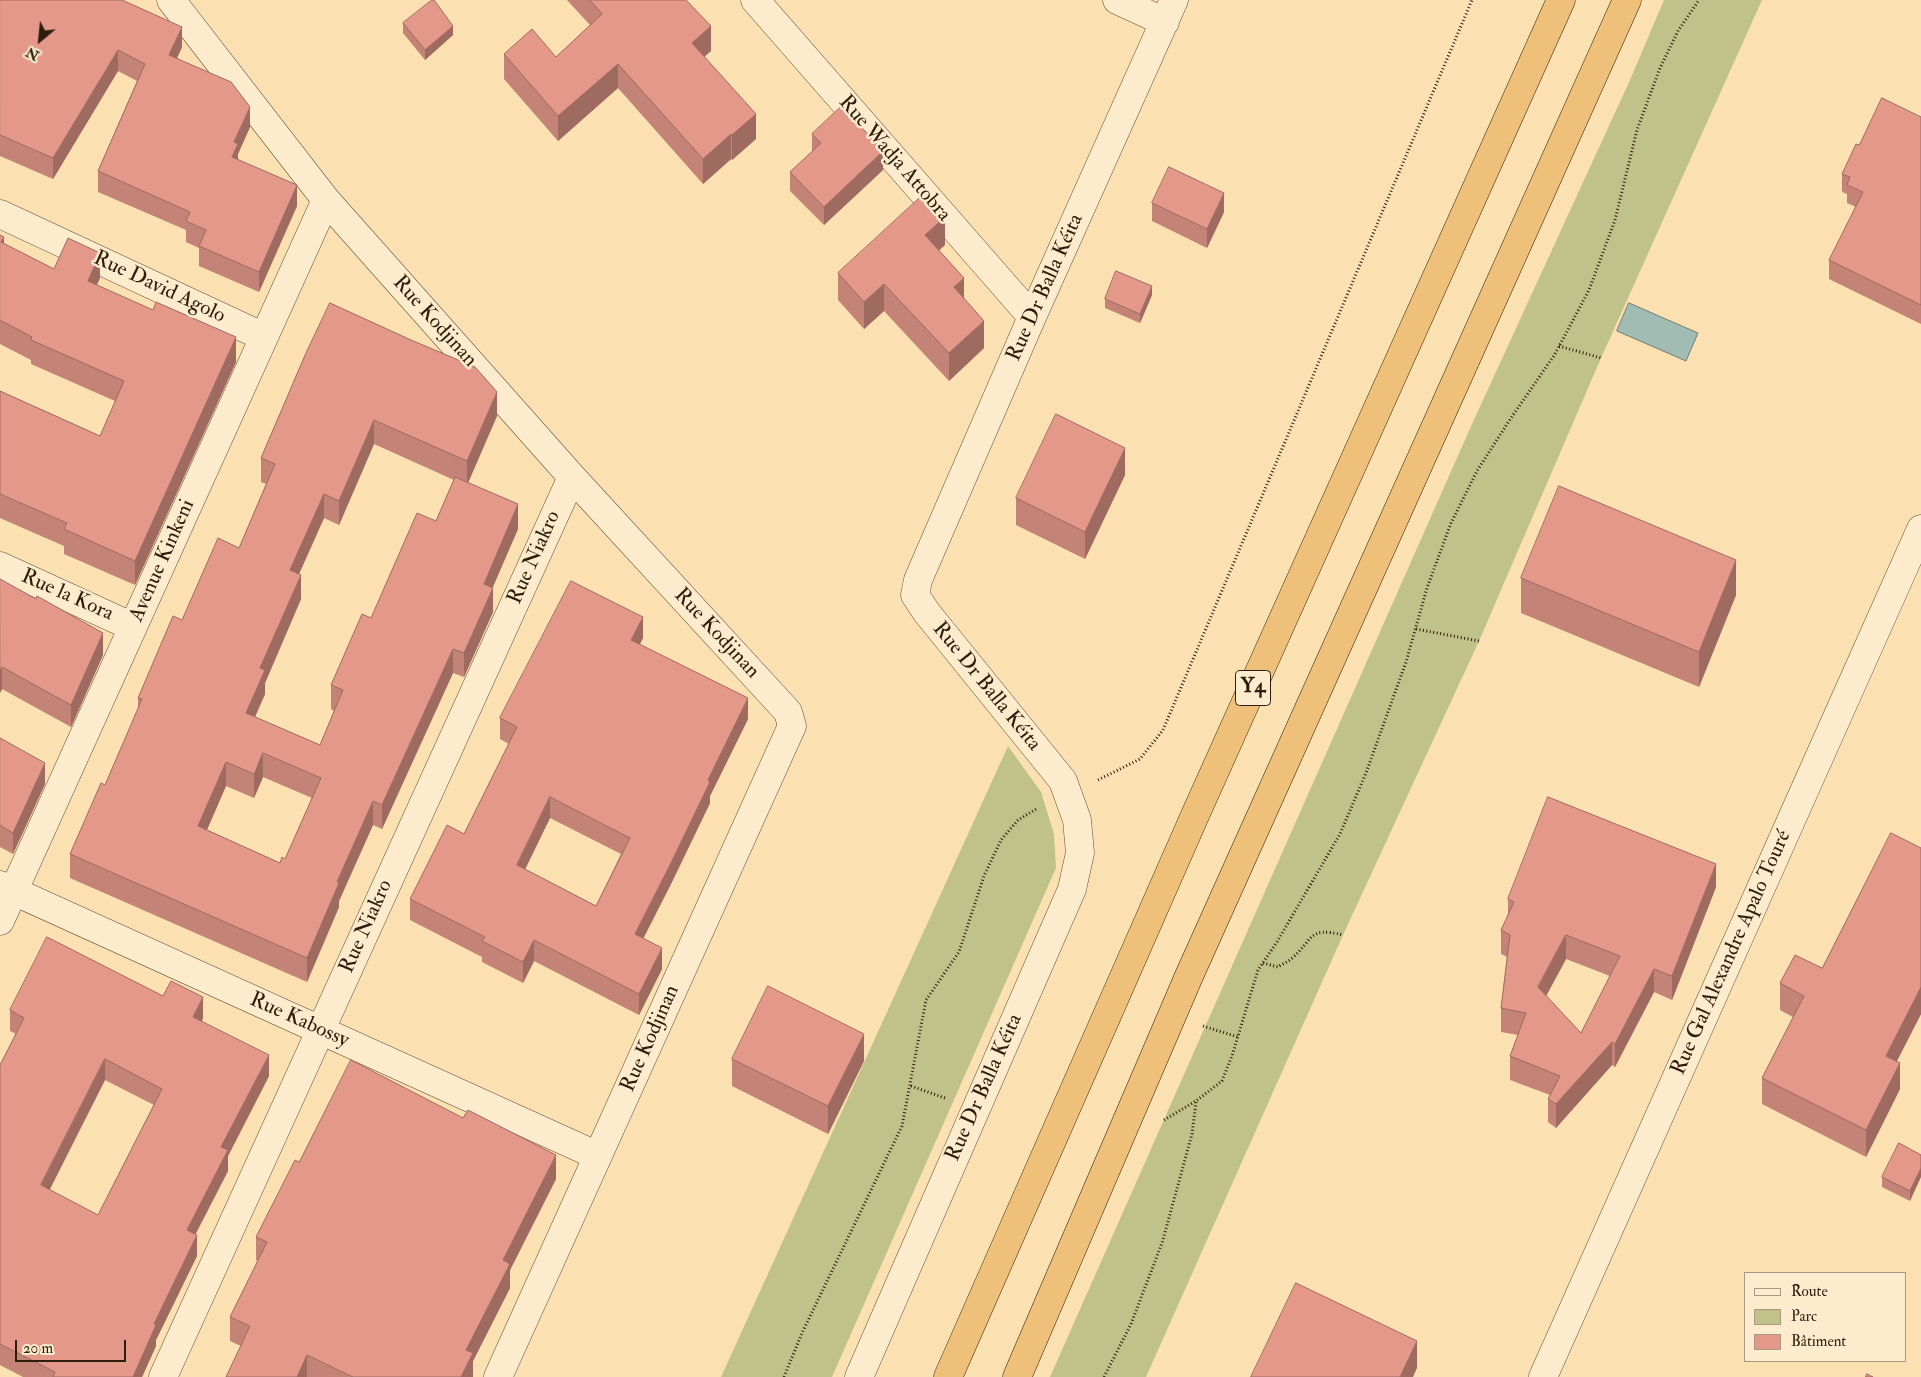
<!DOCTYPE html>
<html>
<head>
<meta charset="utf-8">
<style>
  body { margin:0 }
  #map { position:relative; width:1921px; height:1377px; overflow:hidden; background:#fbe1b2; font-family:"IM FELL Double Pica",serif }
  canvas { display:block }
  .legend { position:absolute; left:1744px; top:1272px; width:162px; height:90px; box-sizing:border-box; background:#fceccd; border:1px solid #a99980; margin:0; padding:6px 9px; list-style:none; font-size:15px; color:#2d1d0c }
  .legend li { display:flex; align-items:center; gap:10px; height:25px }
  .legend b { width:25px; border:1px solid #a99980 }
  .north { position:absolute; left:15px; top:15px; width:50px; height:50px; -webkit-text-stroke:4px #fceccd; paint-order:stroke; rotate:208deg; font-size:14px; font-weight:700; line-height:20px; text-align:center; color:#2d1d0c }
  .north::after { content:''; display:block; margin:auto; width:18px; height:22px; background:#2d1d0c; clip-path:polygon(50% 0,100% 100%,50% 72%,0 100%) }
  .scale { position:absolute; left:15px; top:1340px; width:111px; height:22px; box-sizing:border-box; border:2px solid #2d1d0c; border-top:0; padding-left:6px; font-size:15px; line-height:18px; white-space:nowrap; color:#2d1d0c; -webkit-text-stroke:4px #fceccd; paint-order:stroke }
</style>
</head>
<body>
<div id="map">
<canvas width="1921" height="1377"></canvas>
<ul class="legend">
<li><b style="height:6px;background:#fceccd"></b>Route</li>
<li><b style="height:14px;background:#c1c28a"></b>Parc</li>
<li><b style="height:14px;background:#e39889"></b>Bâtiment</li>
</ul>
<div class="north">N</div>
<div class="scale">20 m</div>
</div>
<script>
const context = document.querySelector('canvas').getContext('2d');
context.lineJoin = 'round';
function fill(path, color) {
  context.fillStyle = color;
  context.fill(path, 'evenodd');
}
function strokePath(path, color, width, dash) {
  context.strokeStyle = color;
  context.lineWidth = width;
  context.lineCap = dash ? 'butt' : 'round';
  context.setLineDash(dash || []);
  context.stroke(path);
}
function write(font, color, halo, rows, align = 'center') {
  context.font = font + ' "IM FELL Double Pica",serif';
  context.lineWidth = 5;
  context.setLineDash([]);
  context.textBaseline = 'middle';
  context.strokeStyle = halo;
  context.fillStyle = color;
  for (const [text, x, y, turn = 0] of rows) {
    context.save();
    context.translate(x, y);
    context.rotate((+turn || 0) * Math.PI / 180);
    context.textAlign = isNaN(turn) ? turn : align;
    if (halo) context.strokeText(text, 0, 0);
    context.fillText(text, 0, 0);
    context.restore();
  }
}
fill(new Path2D(`
  M 1664,0 L 1762,0 L 1601,358 L 1479,641 L 1343,935 L 1146,1377 L 1050,1377 L 1472,424 L 1630,80 Z
  M 1008,746 L 1041,792 L 1054,834 L 1056,868 L 832,1377 L 721,1377 Z`), '#c1c28a');
const water = new Path2D(`
  M 1629,303 L 1698,333 L 1686,361 L 1617,331 Z`);
fill(water, '#a0bcb3');
strokePath(water, '#727c70', 1);
const minor = new Path2D(`
  M 171,0 L 326,200 L 572,477 L 788,712 L 792,726 L 498,1377
  M 755,0 L 1032,317
  M 1117,0 L 1165,22
  M 0,214 L 264,337
  M 0,566 L 133,627
  M 0,885 L 598,1156
  M 0,921 L 326,200
  M 163,1377 L 572,477
  M 859,1377 L 1072,889 L 1080,853 L 1077,820 L 1063,781 L 927,613 L 915,595 L 918,580 L 1032,317 L 1174,0
  M 1543,1377 L 1921,529`);
const highway = new Path2D(`
  M 948,1377 L 1196,813 L 1561,0
  M 1017,1377 L 1189,976 L 1627,0`);
strokePath(minor, '#604e36', 29);
strokePath(highway, '#2d1d0c', 29);
strokePath(new Path2D(`
  M 1559,346 L 1601,358
  M 1416,629 L 1479,641
  M 1098,780 L 1140,759 L 1163,730 L 1472,0
  M 1263,963 L 1278,967 C 1282,964 1288,962 1291,959 C 1314,940 1307,926 1343,935
  M 1203,1026 L 1238,1037
  M 911,1086 L 945,1098
  M 1164,1120 L 1196,1101 L 1222,1081 L 1232,1056 L 1258,970 L 1277,942 L 1340,834 L 1366,773 L 1406,662 L 1427,588 L 1451,523 L 1477,471 L 1509,421 L 1555,354 L 1589,290 L 1615,220 L 1637,130 L 1660,68 L 1678,31 L 1699,0
  M 784,1377 L 802,1333 L 902,1126 L 926,1000 L 959,952 L 984,876 L 1001,840 L 1018,820 L 1038,808
  M 1104,1377 L 1131,1324 L 1162,1243 L 1192,1134 L 1196,1102`), '#2d1d0c', 3, [1, 2.5]);
strokePath(minor, '#fceccd', 28);
strokePath(highway, '#eec079', 28);
fill(new Path2D(`
  M 0,0 L 182,47 L 177,58 L 250,127 L 238,154 L 238,159 L 297,206 L 259,292 L 199,266 L 199,248 L 186,242 L 186,230 L 98,192 L 98,171 L 137,81 L 118,71 L 53,179 L 0,156 Z
  M 567,0 L 686,0 L 711,51 L 704,56 L 756,139 L 732,160 L 731,159 L 703,184 L 618,88 L 558,141 L 504,79 L 504,54 L 556,57 L 590,25 Z
  M 403,23 L 453,35 L 425,60 L 403,33 Z
  M 1921,117 L 1921,324 L 1829,279 L 1829,260 L 1856,207 L 1847,203 L 1847,194 L 1842,192 L 1842,174 L 1859,145 Z
  M 812,134 L 883,170 L 824,225 L 790,191 L 790,172 L 812,152 Z
  M 1152,203 L 1224,212 L 1207,248 L 1152,221 Z
  M 0,235 L 4,244 L 54,269 L 100,278 L 96,285 L 236,362 L 135,585 L 64,554 L 64,546 L 0,518 L 0,391 L 100,436 L 115,401 L 31,364 L 31,360 L 0,344 Z
  M 945,245 L 939,250 L 964,299 L 984,348 L 949,381 L 884,311 L 864,329 L 838,300 L 838,273 Z
  M 1152,295 L 1140,323 L 1105,308 L 1105,299 Z
  M 306,353 L 497,416 L 468,483 L 518,529 L 492,587 L 493,612 L 464,677 L 453,673 L 382,829 L 373,825 L 339,901 L 339,907 L 307,982 L 70,878 L 70,854 L 105,785 L 138,710 L 138,698 L 182,620 L 239,548 L 266,484 L 261,482 L 261,458 ZM 374,444 L 454,480 L 436,521 L 371,618 L 331,685 L 331,709 L 334,711 L 320,745 L 255,717 L 265,694 L 265,683 L 301,599 L 299,574 L 324,518 L 339,525 ZM 263,777 L 312,798 L 285,859 L 280,863 L 207,830 L 226,786 L 254,798 Z
  M 1125,475 L 1085,559 L 1016,525 L 1016,498 Z
  M 1521,578 L 1736,595 L 1699,687 L 1521,613 Z
  M 0,579 L 103,655 L 71,727 L 2,689 L 0,693 Z
  M 643,638 L 640,644 L 748,719 L 710,796 L 710,803 L 671,884 L 643,938 L 662,969 L 639,1015 L 534,961 L 523,983 L 482,962 L 482,957 L 410,920 L 410,899 L 464,834 L 509,744 L 500,739 L 500,718 ZM 550,818 L 621,854 L 596,906 L 525,869 Z
  M 0,738 L 45,784 L 13,854 L 0,847 Z
  M 1921,848 L 1921,1014 L 1897,1061 L 1900,1089 L 1866,1157 L 1762,1104 L 1762,1078 L 1793,1017 L 1780,1010 L 1780,983 L 1822,968 Z
  M 1716,887 L 1672,1000 L 1654,992 L 1615,1067 L 1612,1065 L 1556,1128 L 1548,1122 L 1548,1099 L 1550,1095 L 1510,1080 L 1510,1056 L 1518,1035 L 1501,1032 L 1501,1008 L 1507,957 L 1501,954 L 1501,930 L 1508,915 L 1508,899 ZM 1566,959 L 1610,976 L 1581,1033 L 1546,996 Z
  M 10,1010 L 203,1018 L 202,1021 L 269,1076 L 228,1156 L 228,1171 L 195,1234 L 197,1256 L 156,1340 L 156,1346 L 142,1377 L 23,1377 L 0,1365 L 0,1065 L 16,1034 L 10,1031 ZM 105,1080 L 154,1105 L 98,1215 L 49,1190 Z
  M 732,1059 L 864,1061 L 828,1134 L 732,1086 Z
  M 1921,1155 L 1910,1201 L 1882,1187 L 1882,1177 Z
  M 299,1162 L 556,1179 L 510,1270 L 510,1288 L 473,1361 L 473,1377 L 226,1377 L 241,1346 L 230,1341 L 230,1317 L 258,1261 L 256,1260 L 256,1237 Z`), '#c38376');
fill(new Path2D(`
  M 453,26 L 453,35 L 425,60 L 425,50 Z
  M 711,26 L 711,51 L 692,68 L 692,43 Z
  M 182,27 L 182,47 L 169,76 L 169,55 Z
  M 118,50 L 118,71 L 53,179 L 53,158 Z
  M 618,64 L 618,88 L 558,141 L 558,116 Z
  M 250,107 L 250,127 L 238,154 L 238,164 L 232,157 L 234,142 Z
  M 756,114 L 756,139 L 732,160 L 732,135 Z
  M 731,134 L 731,159 L 703,184 L 703,159 Z
  M 883,151 L 883,170 L 824,225 L 824,207 Z
  M 297,185 L 297,206 L 259,292 L 259,272 Z
  M 1224,193 L 1224,212 L 1207,248 L 1207,229 Z
  M 945,217 L 945,245 L 925,263 L 925,235 Z
  M 4,237 L 4,261 L 1,242 Z
  M 100,253 L 100,278 L 88,306 L 88,281 Z
  M 964,278 L 964,305 L 954,287 Z
  M 884,284 L 884,311 L 864,329 L 864,302 Z
  M 1152,286 L 1152,295 L 1140,323 L 1140,314 Z
  M 984,321 L 984,348 L 949,381 L 949,353 Z
  M 236,337 L 236,362 L 135,585 L 135,561 Z
  M 497,392 L 497,416 L 467,485 L 467,461 Z
  M 374,420 L 374,444 L 339,525 L 339,501 Z
  M 1125,448 L 1125,475 L 1085,559 L 1085,532 Z
  M 324,494 L 324,518 L 290,594 L 290,570 Z
  M 518,504 L 518,529 L 484,608 L 484,584 Z
  M 1736,560 L 1736,595 L 1699,687 L 1699,652 Z
  M 301,575 L 301,599 L 265,683 L 265,694 L 246,737 L 246,713 L 260,668 Z
  M 493,588 L 493,612 L 464,677 L 464,653 Z
  M 643,617 L 643,638 L 631,661 L 631,640 Z
  M 103,633 L 103,655 L 71,727 L 71,705 Z
  M 453,649 L 453,673 L 382,829 L 382,805 Z
  M 2,667 L 2,689 L 0,693 L 0,671 Z
  M 748,698 L 748,719 L 710,796 L 710,803 L 671,884 L 635,955 L 635,934 L 708,780 Z
  M 263,753 L 263,777 L 254,798 L 254,774 Z
  M 226,762 L 226,786 L 198,850 L 198,826 Z
  M 45,763 L 45,784 L 13,854 L 13,833 Z
  M 550,797 L 550,818 L 517,886 L 517,865 Z
  M 373,801 L 373,825 L 339,901 L 339,907 L 307,982 L 307,958 L 337,882 Z
  M 1716,864 L 1716,887 L 1672,1000 L 1672,976 Z
  M 1566,935 L 1566,959 L 1538,1011 L 1538,987 Z
  M 534,940 L 534,961 L 523,983 L 523,962 Z
  M 662,948 L 662,969 L 639,1015 L 639,994 Z
  M 1654,969 L 1654,992 L 1615,1067 L 1615,1044 Z
  M 1921,987 L 1921,1014 L 1886,1082 L 1886,1056 Z
  M 203,997 L 203,1018 L 193,1038 L 193,1017 Z
  M 864,1034 L 864,1061 L 828,1134 L 828,1106 Z
  M 1612,1042 L 1612,1065 L 1556,1128 L 1556,1104 Z
  M 269,1055 L 269,1076 L 228,1156 L 228,1171 L 187,1251 L 187,1230 L 221,1147 Z
  M 105,1059 L 105,1080 L 41,1207 L 41,1185 Z
  M 1900,1063 L 1900,1089 L 1866,1157 L 1866,1130 Z
  M 556,1155 L 556,1179 L 510,1270 L 510,1288 L 473,1361 L 473,1377 L 461,1377 L 466,1350 L 503,1260 Z
  M 1921,1168 L 1921,1177 L 1910,1201 L 1910,1191 Z
  M 197,1235 L 197,1256 L 156,1340 L 156,1346 L 142,1377 L 133,1377 L 154,1324 Z
  M 1417,1341 L 1417,1368 L 1413,1377 L 1400,1377 Z
  M 307,1355 L 307,1377 L 297,1377 Z`), '#9f6a60');
const building = new Path2D(`
  M 0,0 L 122,0 L 182,27 L 169,55 L 231,82 L 250,107 L 234,142 L 238,144 L 232,157 L 297,185 L 259,272 L 199,246 L 206,230 L 186,221 L 190,212 L 98,171 L 145,64 L 118,50 L 53,158 L 0,135 Z
  M 432,0 L 434,0 L 453,26 L 425,50 L 403,23 Z
  M 590,0 L 686,0 L 711,26 L 692,43 L 756,114 L 732,135 L 731,134 L 703,159 L 618,64 L 558,116 L 504,54 L 532,29 L 556,57 L 602,14 Z
  M 1882,98 L 1921,117 L 1921,305 L 1829,260 L 1863,192 L 1847,185 L 1850,177 L 1842,174 L 1856,144 L 1859,145 Z
  M 842,106 L 883,151 L 824,207 L 790,172 L 821,143 L 812,134 Z
  M 1169,167 L 1224,193 L 1207,229 L 1152,203 Z
  M 924,194 L 945,217 L 925,235 L 964,278 L 954,287 L 984,321 L 949,353 L 884,284 L 864,302 L 838,273 Z
  M 0,235 L 4,237 L 1,242 L 54,269 L 68,238 L 100,253 L 88,281 L 153,310 L 156,302 L 236,337 L 135,561 L 64,529 L 67,523 L 0,494 L 0,391 L 100,436 L 124,381 L 31,340 L 32,337 L 0,320 Z
  M 1116,271 L 1152,286 L 1140,314 L 1105,299 Z
  M 330,303 L 411,340 L 475,367 L 497,392 L 467,461 L 374,420 L 339,501 L 324,494 L 290,570 L 301,575 L 260,668 L 265,670 L 246,713 L 320,745 L 343,690 L 331,685 L 362,614 L 371,618 L 417,513 L 436,521 L 455,477 L 518,504 L 484,584 L 493,588 L 464,653 L 453,649 L 382,805 L 373,801 L 337,882 L 339,883 L 307,958 L 70,854 L 101,783 L 105,785 L 142,699 L 138,698 L 173,616 L 182,620 L 218,538 L 239,548 L 275,464 L 261,458 L 306,353 ZM 263,753 L 321,778 L 285,859 L 282,857 L 280,863 L 198,826 L 226,762 L 254,774 Z
  M 1056,414 L 1125,448 L 1085,532 L 1016,498 Z
  M 1559,486 L 1736,560 L 1699,652 L 1521,578 Z
  M 0,579 L 36,599 L 37,596 L 103,633 L 71,705 L 2,667 L 0,671 Z
  M 571,581 L 643,617 L 631,640 L 748,698 L 708,780 L 710,782 L 671,863 L 635,934 L 662,948 L 639,994 L 534,940 L 523,962 L 482,941 L 485,937 L 410,899 L 447,825 L 464,834 L 517,727 L 500,718 ZM 550,797 L 630,838 L 596,906 L 517,865 Z
  M 0,738 L 45,763 L 13,833 L 0,825 Z
  M 1548,797 L 1716,864 L 1672,976 L 1654,969 L 1615,1044 L 1612,1042 L 1556,1104 L 1548,1099 L 1560,1076 L 1510,1056 L 1526,1013 L 1501,1008 L 1510,935 L 1501,930 L 1514,902 L 1508,899 ZM 1566,935 L 1620,956 L 1581,1033 L 1538,987 Z
  M 1891,833 L 1921,848 L 1921,987 L 1886,1056 L 1900,1063 L 1866,1130 L 1762,1078 L 1804,996 L 1780,983 L 1795,955 L 1822,968 Z
  M 47,937 L 163,996 L 171,981 L 203,997 L 193,1017 L 269,1055 L 221,1147 L 228,1150 L 187,1230 L 197,1235 L 154,1324 L 156,1325 L 133,1377 L 53,1377 L 55,1372 L 0,1344 L 0,1065 L 24,1018 L 10,1010 ZM 105,1059 L 162,1089 L 98,1215 L 41,1185 Z
  M 768,986 L 864,1034 L 828,1106 L 732,1059 Z
  M 351,1060 L 463,1118 L 468,1110 L 556,1155 L 503,1260 L 510,1264 L 466,1350 L 473,1353 L 461,1377 L 353,1377 L 307,1355 L 297,1377 L 226,1377 L 250,1326 L 230,1317 L 267,1242 L 256,1237 L 295,1160 L 299,1162 Z
  M 1899,1143 L 1921,1155 L 1921,1168 L 1910,1191 L 1882,1177 Z
  M 1296,1283 L 1417,1341 L 1400,1377 L 1251,1377 Z
  M 1867,1374 L 1873,1377 L 1866,1377 Z`);
fill(building, '#e39889');
strokePath(building, '#9f6a60', 1);
for (const [x, y, w] of [
  [1253,688,35]
]) {
  const box = new Path2D();
  box.roundRect(x - w / 2, y - 17.5, w, 35, 4);
  context.fillStyle = '#fceccd';
  context.fill(box);
  strokePath(box, '#2d1d0c', 1);
}
write('bold 20px', '#2d1d0c', null, [
  ["Y4",1253,688]
]);
write('21px', '#2d1d0c', '#fceccd', [
  ["Rue Wadja Attobra",894,159,49],
  ["Rue David Agolo",159,288,25],
  ["Rue Dr Balla Kéita",1046,288,-66],
  ["Rue Kodjinan",434,322,48],
  ["Rue Niakro",535,558,-66],
  ["Avenue Kinkeni",163,561,-66],
  ["Rue la Kora",67,596,24],
  ["Rue Kodjinan",716,634,47],
  ["Rue Dr Balla Kéita",986,687,51],
  ["Rue Niakro",367,927,-66],
  ["Rue Gal Alexandre Apalo Touré",1732,953,-66],
  ["Rue Kabossy",299,1021,24],
  ["Rue Kodjinan",651,1039,-66],
  ["Rue Dr Balla Kéita",985,1088,-66]
]);
</script>
</body>
</html>
